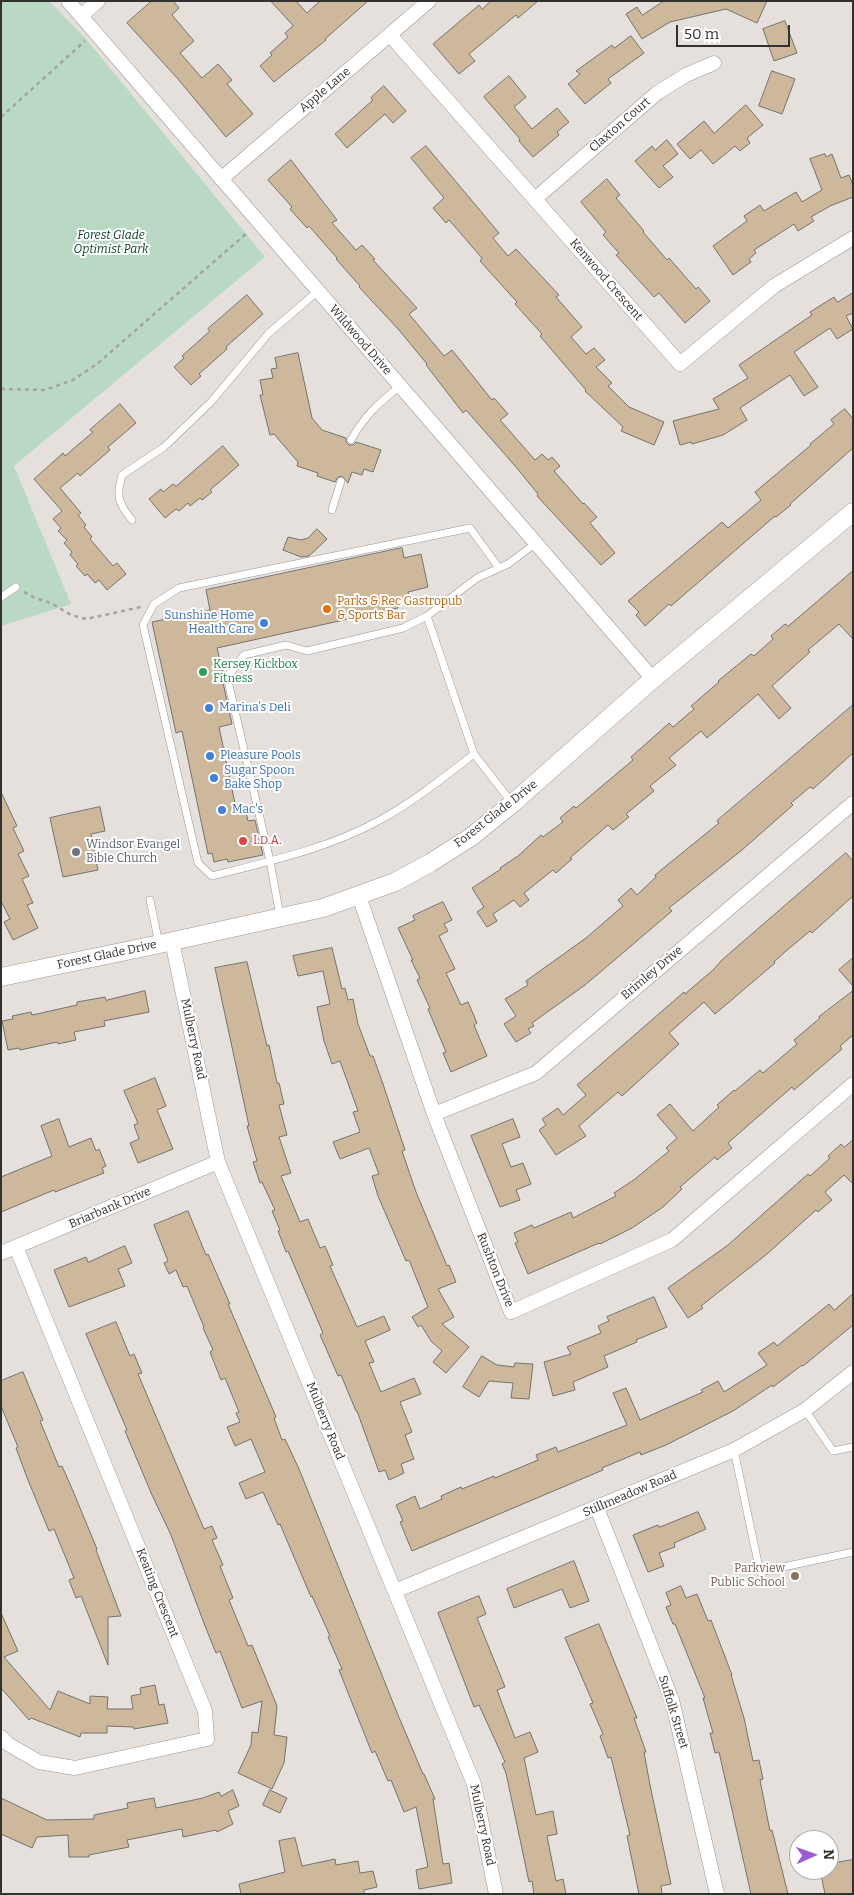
<!DOCTYPE html>
<html>
<head>
<meta charset="utf-8">
<style>
  body { margin:0 }
  #map { position:relative; width:854px; height:1895px; overflow:hidden; background:#e5e0dc; font-family:Bitter,serif }
  canvas { display:block }
  .frame { position:absolute; inset:0; border:2px solid #333130; pointer-events:none }
  .north { position:absolute; left:789px; top:1830px; width:50px; height:50px; box-sizing:border-box; background:#fff; border:1px solid #adadac; border-radius:50%; rotate:88deg; font-size:14px; font-weight:700; line-height:20px; text-align:center; color:#333130 }
  .north::after { content:''; display:block; margin:auto; width:18px; height:22px; background:#9b5cd3; clip-path:polygon(50% 0,100% 100%,50% 72%,0 100%) }
  .scale { position:absolute; left:676px; top:25px; width:114px; height:22px; box-sizing:border-box; border:2px solid #333130; border-top:0; padding-left:6px; font-size:15px; line-height:18px; white-space:nowrap; color:#333130; -webkit-text-stroke:4px #fff; paint-order:stroke }
</style>
</head>
<body>
<div id="map">
<canvas width="854" height="1895"></canvas>
<div class="frame"></div>
<div class="north">N</div>
<div class="scale">50 m</div>
</div>
<script>
const context = document.querySelector('canvas').getContext('2d');
context.lineJoin = 'round';
function fill(path, color) {
  context.fillStyle = color;
  context.fill(path, 'evenodd');
}
function strokePath(path, color, width, dash) {
  context.strokeStyle = color;
  context.lineWidth = width;
  context.lineCap = dash ? 'butt' : 'round';
  context.setLineDash(dash || []);
  context.stroke(path);
}
function write(font, color, halo, rows, align = 'center') {
  context.font = font + ' Bitter,serif';
  context.lineWidth = 4;
  context.setLineDash([]);
  context.textBaseline = 'middle';
  context.strokeStyle = halo;
  context.fillStyle = color;
  for (const [text, x, y, turn = 0] of rows) {
    context.save();
    context.translate(x, y);
    context.rotate((+turn || 0) * Math.PI / 180);
    context.textAlign = isNaN(turn) ? turn : align;
    if (halo) context.strokeText(text, 0, 0);
    context.fillText(text, 0, 0);
    context.restore();
  }
}
fill(new Path2D(`
  M 1,1 L 49,1 L 86,39 L 265,257 L 14,466 L 71,604 L 1,626 Z`), '#b9d9c4');
const building = new Path2D(`
  M 152,1 L 173,1 L 179,8 L 172,15 L 194,41 L 180,53 L 202,78 L 218,64 L 232,80 L 227,84 L 253,114 L 226,137 L 178,79 L 127,23 Z
  M 271,1 L 296,1 L 307,13 L 320,1 L 368,1 L 325,39 L 326,40 L 274,82 L 260,66 L 272,55 L 270,53 L 288,37 L 285,33 L 293,26 Z
  M 491,1 L 538,1 L 518,18 L 516,15 L 469,54 L 475,61 L 459,74 L 433,44 L 479,5 L 482,9 Z
  M 664,1 L 767,1 L 757,23 L 726,9 L 670,22 L 642,39 L 626,14 L 637,7 L 642,15 Z
  M 785,21 L 797,53 L 774,61 L 763,29 Z
  M 631,36 L 644,53 L 608,79 L 611,83 L 585,104 L 568,84 L 580,74 L 576,71 L 612,45 L 614,48 Z
  M 772,71 L 795,79 L 782,114 L 759,106 Z
  M 509,76 L 526,97 L 514,107 L 532,129 L 557,108 L 569,122 L 557,132 L 559,135 L 533,157 L 519,141 L 520,139 L 484,97 Z
  M 384,86 L 406,111 L 393,123 L 385,114 L 347,148 L 335,134 L 373,100 L 371,98 Z
  M 746,105 L 763,125 L 747,138 L 750,143 L 740,151 L 735,146 L 713,164 L 701,150 L 690,159 L 677,144 L 704,121 L 714,133 Z
  M 667,140 L 678,154 L 663,166 L 673,177 L 659,188 L 635,161 L 652,146 L 655,150 Z
  M 426,146 L 499,233 L 493,238 L 508,256 L 516,249 L 559,295 L 556,297 L 582,327 L 571,337 L 586,354 L 594,348 L 605,360 L 596,367 L 612,383 L 608,386 L 629,407 L 664,422 L 654,445 L 621,431 L 623,427 L 585,391 L 586,390 L 540,336 L 542,334 L 515,304 L 517,302 L 480,261 L 482,258 L 449,220 L 446,223 L 433,208 L 444,198 L 411,158 Z
  M 825,154 L 826,157 L 832,154 L 841,178 L 849,175 L 853,185 L 853,197 L 830,206 L 811,217 L 814,221 L 798,231 L 794,224 L 754,250 L 756,253 L 749,259 L 751,262 L 733,275 L 713,246 L 747,221 L 744,216 L 760,205 L 764,211 L 796,192 L 802,202 L 822,190 L 810,159 Z
  M 291,160 L 337,220 L 332,223 L 356,250 L 362,245 L 375,259 L 373,260 L 417,308 L 409,314 L 444,356 L 452,350 L 492,400 L 494,398 L 508,414 L 500,420 L 535,460 L 542,454 L 548,460 L 552,457 L 560,466 L 554,471 L 583,504 L 584,503 L 597,517 L 590,523 L 615,553 L 601,565 L 537,496 L 538,494 L 516,467 L 466,410 L 463,413 L 426,365 L 427,364 L 399,330 L 359,287 L 360,286 L 336,259 L 337,258 L 309,226 L 307,228 L 290,209 L 292,207 L 268,180 Z
  M 607,179 L 620,195 L 616,198 L 644,231 L 643,232 L 667,260 L 669,258 L 696,289 L 698,287 L 710,301 L 685,323 L 659,293 L 654,297 L 616,255 L 619,253 L 603,235 L 606,232 L 581,202 Z
  M 853,293 L 853,313 L 846,316 L 853,329 L 837,339 L 830,328 L 794,352 L 818,387 L 804,396 L 790,375 L 740,408 L 747,420 L 723,435 L 692,444 L 691,442 L 680,445 L 673,421 L 719,409 L 713,399 L 748,378 L 739,365 L 812,315 L 810,312 L 834,297 L 837,302 Z
  M 247,295 L 263,314 L 226,347 L 227,349 L 199,374 L 201,376 L 191,385 L 174,367 L 184,358 L 182,356 L 210,331 L 208,329 Z
  M 298,353 L 312,418 L 322,430 L 346,438 L 346,442 L 349,445 L 353,445 L 356,442 L 381,450 L 373,472 L 364,469 L 362,475 L 352,472 L 348,483 L 342,476 L 338,477 L 335,482 L 317,476 L 318,473 L 297,466 L 298,462 L 274,434 L 270,435 L 260,395 L 263,395 L 260,380 L 273,378 L 271,369 L 277,368 L 275,358 Z
  M 120,404 L 136,423 L 108,447 L 110,450 L 80,476 L 78,473 L 60,488 L 81,513 L 78,515 L 86,525 L 84,527 L 92,537 L 90,539 L 113,566 L 117,563 L 126,574 L 107,590 L 99,580 L 95,583 L 87,574 L 85,576 L 76,566 L 78,564 L 70,555 L 72,552 L 64,543 L 67,540 L 58,531 L 61,528 L 53,519 L 62,511 L 34,479 L 63,453 L 65,456 L 93,432 L 90,430 Z
  M 845,409 L 853,419 L 853,448 L 790,504 L 791,505 L 776,517 L 775,516 L 671,606 L 669,604 L 645,626 L 636,615 L 639,612 L 628,601 L 722,522 L 728,528 L 761,500 L 755,492 L 811,445 L 810,444 L 834,424 L 831,420 Z
  M 223,446 L 239,465 L 210,490 L 212,492 L 202,500 L 200,498 L 190,506 L 188,503 L 179,511 L 176,509 L 165,518 L 149,499 L 161,489 L 163,492 L 173,484 L 176,486 Z
  M 317,529 L 327,539 L 309,556 L 301,557 L 283,550 L 288,537 L 301,540 L 308,538 Z
  M 402,548 L 404,558 L 421,554 L 428,587 L 408,592 L 409,596 L 396,599 L 398,608 L 217,648 L 223,673 L 222,678 L 232,724 L 219,727 L 237,813 L 246,811 L 248,821 L 255,820 L 263,855 L 228,862 L 227,859 L 214,862 L 212,853 L 208,854 L 182,731 L 176,733 L 152,622 L 210,610 L 206,590 Z
  M 853,571 L 853,639 L 839,624 L 808,650 L 810,652 L 772,686 L 791,708 L 779,719 L 758,694 L 707,738 L 701,731 L 669,758 L 676,765 L 650,786 L 654,791 L 626,814 L 629,817 L 613,830 L 608,825 L 570,858 L 572,859 L 556,873 L 553,870 L 524,893 L 529,900 L 520,907 L 514,900 L 493,914 L 497,921 L 487,927 L 477,912 L 484,907 L 472,888 L 501,869 L 500,868 L 518,856 L 541,835 L 543,837 L 563,822 L 560,818 L 574,806 L 576,808 L 633,760 L 631,757 L 657,734 L 669,723 L 673,727 L 694,709 L 691,706 L 719,682 L 718,681 L 751,654 L 754,656 L 773,639 L 771,636 L 785,624 L 788,626 Z
  M 853,705 L 853,753 L 813,789 L 810,787 L 791,803 L 793,805 L 742,850 L 669,908 L 672,911 L 604,969 L 585,985 L 532,1023 L 534,1026 L 528,1029 L 531,1033 L 516,1042 L 504,1024 L 516,1016 L 505,999 L 528,985 L 526,981 L 586,938 L 623,906 L 618,900 L 631,888 L 637,895 L 656,877 L 655,875 L 719,823 L 717,821 Z
  M 1,792 L 17,826 L 13,828 L 24,851 L 18,854 L 29,876 L 22,879 L 33,903 L 27,905 L 38,928 L 13,940 L 4,922 L 10,919 L 1,901 Z
  M 100,807 L 105,831 L 91,834 L 98,870 L 63,877 L 50,818 Z
  M 846,853 L 853,861 L 853,896 L 812,933 L 810,931 L 786,951 L 774,962 L 775,963 L 715,1014 L 704,1002 L 669,1033 L 679,1044 L 622,1096 L 618,1092 L 579,1126 L 586,1136 L 556,1155 L 539,1130 L 546,1125 L 542,1119 L 558,1108 L 563,1115 L 586,1095 L 577,1085 L 684,992 L 685,994 L 713,970 L 723,959 Z
  M 443,902 L 452,920 L 444,924 L 448,931 L 439,936 L 455,969 L 446,973 L 461,1005 L 468,1002 L 477,1023 L 474,1025 L 487,1056 L 451,1072 L 443,1053 L 446,1052 L 428,1009 L 430,1008 L 417,980 L 420,978 L 411,960 L 413,960 L 398,928 L 415,920 L 413,916 Z
  M 332,948 L 342,989 L 345,988 L 348,1000 L 353,999 L 358,1024 L 370,1056 L 373,1056 L 383,1084 L 405,1150 L 402,1151 L 416,1192 L 447,1266 L 449,1265 L 456,1282 L 438,1289 L 454,1317 L 442,1324 L 469,1347 L 446,1373 L 433,1362 L 442,1351 L 431,1341 L 421,1325 L 418,1327 L 412,1317 L 428,1307 L 409,1260 L 406,1261 L 378,1196 L 372,1176 L 379,1174 L 369,1148 L 340,1159 L 333,1142 L 360,1132 L 353,1112 L 358,1111 L 340,1061 L 332,1064 L 324,1041 L 317,1007 L 330,1004 L 323,971 L 298,976 L 293,956 Z
  M 853,958 L 853,986 L 839,970 Z
  M 247,962 L 267,1046 L 269,1045 L 277,1083 L 279,1083 L 284,1104 L 279,1105 L 287,1135 L 279,1137 L 291,1173 L 281,1176 L 300,1222 L 308,1219 L 320,1248 L 325,1246 L 333,1265 L 330,1266 L 357,1327 L 384,1316 L 390,1330 L 365,1341 L 374,1362 L 369,1363 L 381,1392 L 414,1378 L 421,1394 L 400,1402 L 412,1432 L 405,1435 L 414,1459 L 401,1464 L 404,1473 L 389,1480 L 385,1470 L 379,1472 L 357,1411 L 356,1411 L 341,1375 L 338,1376 L 325,1346 L 320,1335 L 323,1333 L 288,1251 L 286,1252 L 278,1231 L 280,1230 L 272,1211 L 275,1210 L 262,1182 L 260,1183 L 253,1162 L 257,1161 L 247,1126 L 249,1126 L 215,968 Z
  M 145,991 L 149,1012 L 104,1021 L 105,1026 L 74,1032 L 76,1040 L 58,1044 L 57,1042 L 20,1050 L 19,1048 L 8,1050 L 2,1021 L 13,1019 L 12,1016 L 31,1012 L 32,1015 L 77,1005 L 77,1002 L 105,997 L 106,1000 Z
  M 853,991 L 853,1035 L 840,1046 L 842,1049 L 794,1090 L 792,1087 L 737,1135 L 728,1143 L 732,1148 L 717,1160 L 715,1157 L 680,1187 L 682,1189 L 663,1207 L 632,1228 L 600,1244 L 599,1243 L 528,1274 L 515,1243 L 518,1242 L 514,1233 L 532,1225 L 534,1228 L 571,1212 L 573,1218 L 616,1196 L 614,1193 L 635,1179 L 669,1151 L 666,1148 L 677,1138 L 657,1115 L 670,1104 L 693,1131 L 719,1107 L 717,1105 L 734,1090 L 735,1091 L 760,1070 L 763,1073 L 797,1044 L 794,1040 L 820,1018 L 819,1017 Z
  M 155,1078 L 166,1106 L 157,1110 L 173,1149 L 138,1163 L 130,1143 L 139,1139 L 134,1125 L 138,1123 L 124,1091 Z
  M 59,1119 L 69,1147 L 91,1138 L 96,1151 L 99,1149 L 106,1166 L 102,1168 L 104,1173 L 55,1192 L 54,1190 L 1,1212 L 1,1177 L 52,1156 L 41,1126 Z
  M 513,1119 L 520,1137 L 502,1144 L 511,1167 L 523,1163 L 531,1184 L 516,1190 L 520,1200 L 500,1207 L 471,1136 Z
  M 853,1140 L 853,1184 L 844,1175 L 825,1192 L 832,1200 L 818,1212 L 816,1210 L 767,1254 L 701,1306 L 703,1308 L 688,1318 L 668,1288 L 728,1245 L 808,1174 L 810,1176 L 830,1158 L 828,1156 L 841,1144 L 844,1147 Z
  M 188,1211 L 206,1255 L 208,1254 L 230,1304 L 228,1304 L 276,1417 L 274,1418 L 282,1440 L 285,1439 L 299,1469 L 398,1715 L 423,1774 L 424,1774 L 435,1799 L 433,1799 L 443,1864 L 449,1863 L 452,1883 L 419,1889 L 416,1870 L 428,1867 L 416,1807 L 404,1812 L 391,1780 L 388,1781 L 375,1751 L 372,1753 L 339,1670 L 342,1669 L 328,1637 L 330,1636 L 312,1596 L 311,1597 L 280,1524 L 278,1525 L 263,1492 L 246,1499 L 239,1483 L 265,1472 L 251,1439 L 235,1446 L 227,1427 L 240,1422 L 236,1413 L 239,1412 L 225,1378 L 221,1380 L 210,1352 L 213,1350 L 203,1328 L 204,1327 L 187,1286 L 183,1287 L 176,1270 L 169,1274 L 164,1263 L 168,1261 L 154,1225 Z
  M 125,1246 L 132,1263 L 118,1269 L 125,1286 L 69,1307 L 54,1270 L 86,1257 L 88,1262 Z
  M 853,1294 L 853,1325 L 803,1366 L 802,1365 L 773,1387 L 772,1385 L 733,1411 L 666,1445 L 641,1455 L 640,1452 L 602,1468 L 603,1470 L 412,1551 L 400,1522 L 403,1521 L 396,1505 L 415,1496 L 420,1509 L 442,1499 L 441,1496 L 461,1487 L 462,1489 L 494,1476 L 495,1478 L 538,1460 L 536,1455 L 556,1447 L 558,1452 L 627,1425 L 613,1393 L 626,1388 L 640,1420 L 703,1392 L 701,1390 L 718,1381 L 724,1392 L 767,1365 L 758,1353 L 774,1342 L 777,1346 L 829,1304 L 834,1310 Z
  M 654,1297 L 667,1327 L 636,1340 L 637,1342 L 604,1356 L 608,1367 L 573,1382 L 575,1390 L 553,1396 L 544,1362 L 571,1354 L 567,1347 L 601,1333 L 598,1326 L 609,1321 L 607,1317 Z
  M 116,1322 L 130,1356 L 134,1354 L 142,1373 L 138,1374 L 204,1529 L 212,1526 L 217,1538 L 212,1540 L 223,1565 L 220,1566 L 233,1598 L 229,1600 L 248,1646 L 252,1645 L 277,1706 L 274,1735 L 287,1737 L 284,1763 L 272,1789 L 238,1773 L 251,1745 L 252,1732 L 258,1733 L 262,1701 L 242,1708 L 220,1651 L 216,1653 L 205,1626 L 171,1535 L 152,1495 L 125,1431 L 127,1430 L 86,1334 Z
  M 482,1356 L 497,1365 L 514,1367 L 515,1363 L 533,1364 L 529,1399 L 511,1398 L 513,1383 L 489,1381 L 479,1397 L 463,1387 Z
  M 23,1372 L 43,1420 L 40,1421 L 59,1467 L 62,1466 L 73,1491 L 97,1549 L 96,1550 L 121,1616 L 108,1617 L 108,1665 L 81,1596 L 76,1598 L 69,1580 L 74,1578 L 54,1529 L 49,1531 L 28,1480 L 16,1448 L 18,1447 L 1,1406 L 1,1381 Z
  M 698,1512 L 706,1529 L 674,1543 L 675,1547 L 659,1553 L 664,1566 L 648,1572 L 633,1535 L 658,1525 L 659,1527 Z
  M 574,1561 L 589,1601 L 570,1608 L 562,1589 L 514,1608 L 507,1589 Z
  M 681,1586 L 686,1598 L 697,1594 L 708,1621 L 711,1620 L 732,1675 L 731,1675 L 744,1718 L 753,1761 L 759,1760 L 763,1779 L 760,1780 L 770,1831 L 772,1830 L 788,1894 L 751,1894 L 719,1752 L 715,1753 L 710,1733 L 713,1733 L 703,1698 L 705,1698 L 675,1624 L 673,1624 L 666,1607 L 671,1605 L 666,1593 Z
  M 479,1596 L 486,1614 L 477,1618 L 505,1687 L 497,1690 L 515,1738 L 530,1732 L 538,1752 L 524,1758 L 536,1815 L 553,1811 L 557,1834 L 547,1836 L 556,1881 L 563,1879 L 566,1894 L 534,1894 L 532,1881 L 529,1882 L 506,1773 L 502,1764 L 505,1762 L 479,1705 L 474,1707 L 438,1613 Z
  M 1,1613 L 18,1651 L 4,1657 L 50,1710 L 58,1691 L 90,1704 L 90,1696 L 108,1697 L 107,1709 L 133,1709 L 131,1696 L 141,1694 L 140,1688 L 155,1685 L 159,1705 L 164,1704 L 168,1723 L 134,1729 L 133,1727 L 107,1726 L 107,1733 L 81,1733 L 80,1737 L 31,1718 L 29,1720 L 1,1688 Z
  M 599,1624 L 637,1718 L 634,1718 L 646,1752 L 644,1752 L 650,1785 L 671,1884 L 661,1886 L 662,1894 L 639,1894 L 627,1836 L 630,1835 L 611,1757 L 608,1758 L 600,1736 L 603,1734 L 590,1704 L 593,1703 L 565,1638 Z
  M 233,1790 L 239,1806 L 228,1811 L 233,1824 L 217,1832 L 216,1830 L 183,1837 L 182,1829 L 127,1840 L 129,1847 L 89,1855 L 89,1857 L 69,1857 L 68,1835 L 37,1837 L 32,1848 L 1,1834 L 1,1798 L 47,1820 L 94,1819 L 94,1815 L 128,1808 L 127,1803 L 154,1798 L 156,1808 L 203,1798 L 219,1792 L 221,1796 Z
  M 270,1790 L 287,1798 L 280,1813 L 263,1805 Z
  M 295,1838 L 302,1866 L 335,1859 L 336,1865 L 358,1861 L 360,1873 L 373,1871 L 377,1887 L 364,1890 L 364,1894 L 241,1894 L 239,1884 L 285,1872 L 279,1841 Z
  M 853,1860 L 853,1894 L 825,1894 L 820,1870 L 829,1870 L 829,1864 Z`);
fill(building, '#cdb89c');
strokePath(building, '#75726e', 1);
const service = new Path2D(`
  M 351,440 C 365,415 378,404 400,386
  M 332,510 L 341,481
  M 132,520 C 118,503 116,496 122,475 L 164,447 L 211,402 L 269,333 L 318,291
  M 1,597 L 16,587
  M 427,616 L 474,754 L 512,803
  M 474,754 C 443,778 413,802 380,820 C 330,848 267,862 212,876 L 198,863 L 143,625 L 154,604 L 179,588 L 470,528 L 499,568
  M 150,900 L 159,944
  M 280,916 L 270,861 L 227,677 L 244,655 L 286,645 L 307,651 L 403,628 L 427,616 L 477,578 L 508,564 L 536,543
  M 805,1410 L 833,1451 L 853,1447
  M 734,1450 L 760,1572 L 853,1552`);
const minor = new Path2D(`
  M 68,1 L 653,679
  M 81,16 L 98,1
  M 390,35 L 680,364 L 774,286 L 853,238
  M 221,179 L 429,1
  M 535,199 L 657,93 L 686,75 L 714,63
  M 359,896 L 434,1114 L 511,1312 L 672,1240 L 853,1084
  M 172,941 L 218,1162 L 474,1784 L 496,1894
  M 434,1114 L 536,1073 L 853,803
  M 1,1253 L 218,1162
  M 597,1508 L 672,1700 L 717,1894
  M 395,1591 L 734,1450 L 805,1410 L 853,1372
  M 1,1737 L 8,1744 L 39,1762 L 75,1768 L 207,1739 L 205,1711 L 16,1247`);
const tertiary = new Path2D(`
  M 1,977 L 155,945 L 323,908 L 395,882 L 430,863 L 471,837 L 513,803 L 653,679 L 853,512`);
strokePath(service, '#9c9793', 8);
strokePath(minor, '#9c9793', 15);
strokePath(tertiary, '#9c9793', 19);
strokePath(new Path2D(`
  M 1,117 L 85,41
  M 1,389 L 45,390 L 73,380 L 97,364 L 248,232
  M 24,592 L 35,598 L 51,603 L 71,615 L 86,619 L 141,607`), '#a7a3a0', 2.5, [4, 4]);
strokePath(service, '#fff', 7);
strokePath(minor, '#fff', 14);
strokePath(tertiary, '#fff', 18);
for (const [x, y, r, color] of [
  [327,609,5,"#e8710a"],
  [264,623,5,"#3f7fe0"],
  [203,672,5,"#2e9e5b"],
  [209,708,5,"#3f7fe0"],
  [210,756,5,"#3f7fe0"],
  [214,778,5,"#3f7fe0"],
  [222,810,5,"#3f7fe0"],
  [243,841,5,"#e0444e"],
  [76,852,5,"#6b7280"],
  [795,1576,5,"#8d6e63"]
]) {
  const dot = new Path2D();
  dot.arc(x, y, r, 0, 2 * Math.PI);
  context.fillStyle = color;
  context.fill(dot);
  strokePath(dot, '#fff', 2);
}
write('12px', '#333130', '#fff', [
  ["Apple Lane",325,90,-40],
  ["Claxton Court",620,125,-41],
  ["Kenwood Crescent",606,280,49],
  ["Wildwood Drive",360,340,49],
  ["Forest Glade Drive",496,814,-38],
  ["Forest Glade Drive",107,955,-12],
  ["Brimley Drive",652,973,-40],
  ["Mulberry Road",193,1039,78],
  ["Briarbank Drive",110,1208,-23],
  ["Rushton Drive",495,1270,68],
  ["Mulberry Road",325,1421,68],
  ["Stillmeadow Road",630,1494,-23],
  ["Keating Crescent",157,1593,68],
  ["Suffolk Street",673,1712,73],
  ["Mulberry Road",482,1825,78]
]);
write('italic 12px', '#033f23', '#fff', [
  ["Forest Glade",111,236],
  ["Optimist Park",111,250]
]);
write('12px', '#c56008', '#fff', [
  ["Parks & Rec Gastropub",337,602],
  ["& Sports Bar",337,616]
], 'left');
write('12px', '#366cbe', '#fff', [
  ["Sunshine Home",254,616,"right"],
  ["Health Care",254,630,"right"],
  ["Marina's Deli",219,708],
  ["Pleasure Pools",220,756],
  ["Sugar Spoon",224,771],
  ["Bake Shop",224,785],
  ["Mac's",232,810]
], 'left');
write('12px', '#27864d', '#fff', [
  ["Kersey Kickbox",213,665],
  ["Fitness",213,679]
], 'left');
write('12px', '#be3a42', '#fff', [
  ["I.D.A.",253,841]
], 'left');
write('12px', '#5b616d', '#fff', [
  ["Windsor Evangel",86,845],
  ["Bible Church",86,859]
], 'left');
write('12px', '#785e54', '#fff', [
  ["Parkview",785,1569],
  ["Public School",785,1583]
], 'right');
</script>
</body>
</html>
